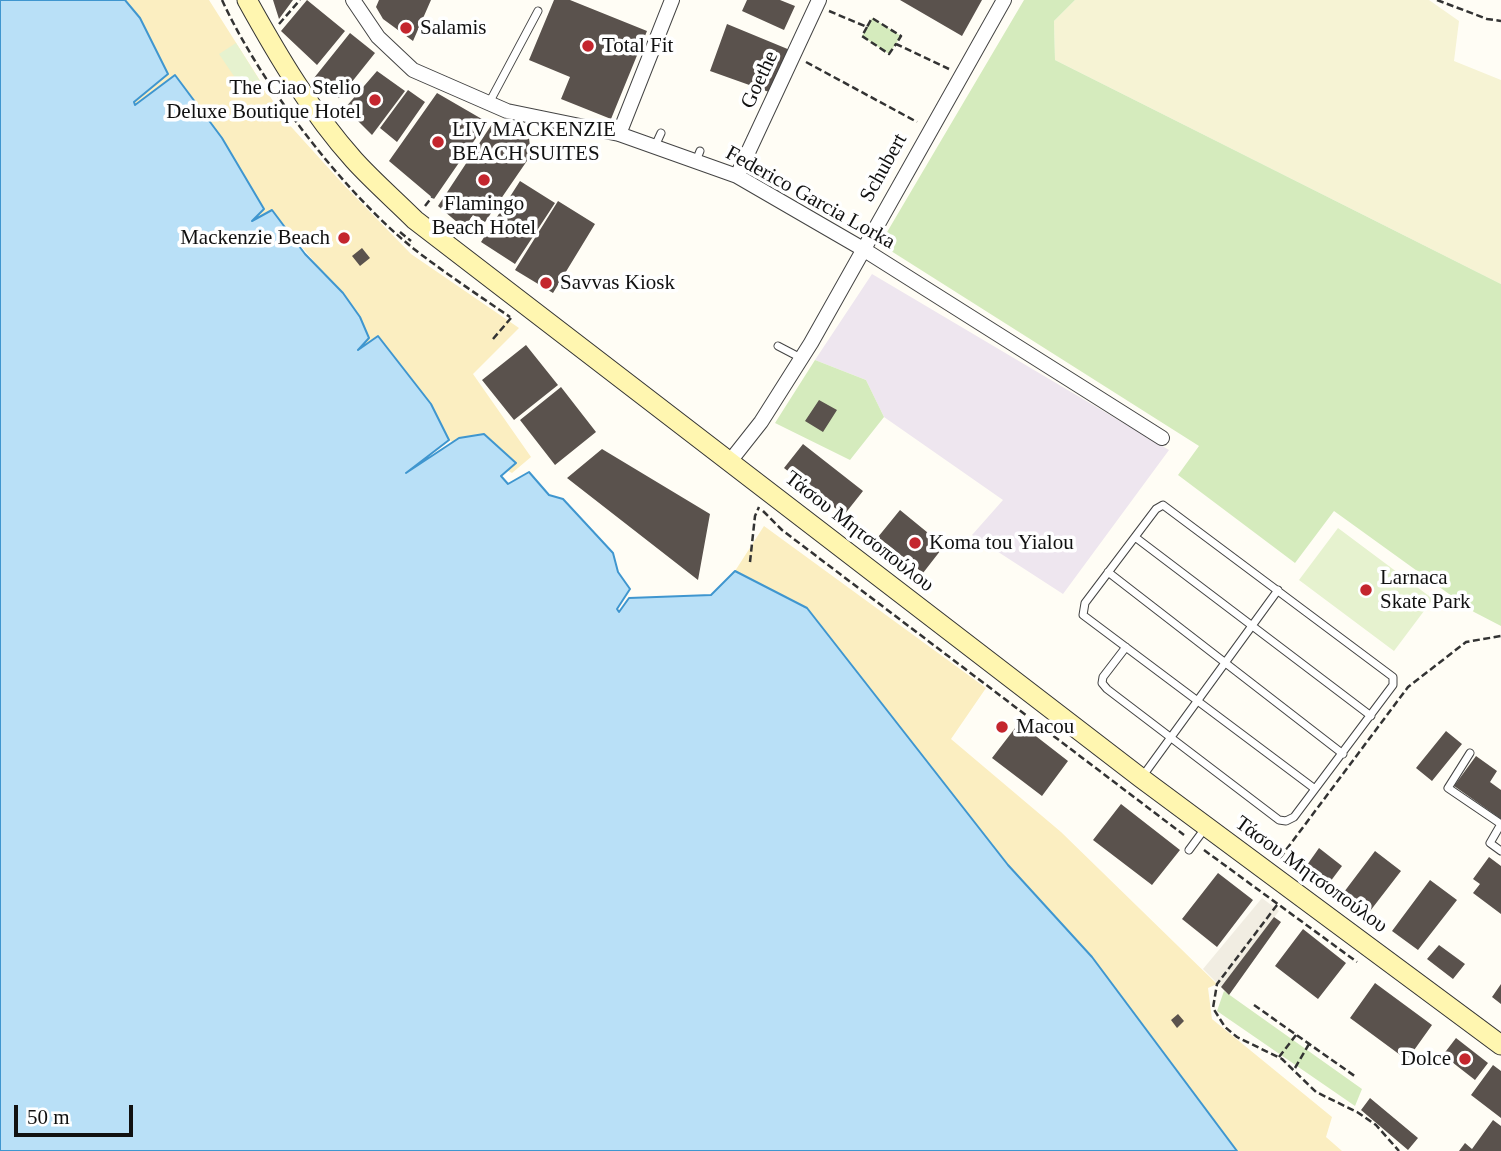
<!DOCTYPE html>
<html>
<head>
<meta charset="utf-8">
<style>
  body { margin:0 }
  #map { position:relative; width:1501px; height:1151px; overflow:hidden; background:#fffdf5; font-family:"Times New Roman",serif }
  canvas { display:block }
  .scale { position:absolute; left:14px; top:1105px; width:119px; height:32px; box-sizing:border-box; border:4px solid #111; border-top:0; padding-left:9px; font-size:21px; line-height:24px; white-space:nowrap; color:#111; -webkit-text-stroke:5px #fff; paint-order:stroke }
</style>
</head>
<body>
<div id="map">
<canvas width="1501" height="1151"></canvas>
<div class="scale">50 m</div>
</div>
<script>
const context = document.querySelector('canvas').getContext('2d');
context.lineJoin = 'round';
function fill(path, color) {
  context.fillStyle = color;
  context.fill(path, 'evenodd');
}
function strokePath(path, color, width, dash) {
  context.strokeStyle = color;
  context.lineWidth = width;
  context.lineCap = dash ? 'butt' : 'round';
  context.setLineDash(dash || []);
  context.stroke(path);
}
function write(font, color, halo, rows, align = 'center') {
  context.font = font + ' "Times New Roman",serif';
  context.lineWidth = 7;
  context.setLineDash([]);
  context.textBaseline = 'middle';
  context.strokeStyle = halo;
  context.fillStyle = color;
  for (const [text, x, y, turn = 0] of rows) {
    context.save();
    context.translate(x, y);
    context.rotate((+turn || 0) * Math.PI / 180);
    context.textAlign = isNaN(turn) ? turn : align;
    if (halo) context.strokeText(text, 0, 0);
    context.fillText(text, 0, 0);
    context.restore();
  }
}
fill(new Path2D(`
  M 872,274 L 1169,450 L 1063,594 L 972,535 L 1003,500 L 884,417 L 866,380 L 815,360 Z`), '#eee6ef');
fill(new Path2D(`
  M 1075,0 L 1429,0 L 1459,21 L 1454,61 L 1501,80 L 1501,284 L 1055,60 L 1054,21 Z`), '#f6f3d4');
fill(new Path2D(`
  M 1024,0 L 1075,0 L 1054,21 L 1055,60 L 1501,284 L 1501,626 L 1474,612 L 1334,511 L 1295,563 L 1178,475 L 1199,446 L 880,244 Z
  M 872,18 L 901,36 L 889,54 L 862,36 Z
  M 815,360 L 866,380 L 884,417 L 850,460 L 775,423 Z
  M 1224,991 L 1362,1089 L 1355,1106 L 1217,1011 Z`), '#d5ebbd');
fill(new Path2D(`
  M 125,0 L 209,0 L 285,120 L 342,183 L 411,254 L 519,328 L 473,374 L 531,457 L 512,473 L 449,440 L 431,404 L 378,336 L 358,350 L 360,317 L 272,211 L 252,220 L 264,209 L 222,138 L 176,75 L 135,105 Z
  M 764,526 L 986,688 L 951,739 L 1061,832 L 1217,984 L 1208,988 L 1212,1019 L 1332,1117 L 1326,1137 L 1342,1151 L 1178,1151 L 629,598 L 712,595 L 735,571 Z`), '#fbeec1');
fill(new Path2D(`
  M 236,43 L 260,81 L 244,91 L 219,54 Z
  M 1338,528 L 1433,599 L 1394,651 L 1299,580 Z`), '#e6f2cf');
fill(new Path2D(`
  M 1262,898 L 1279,911 L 1221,987 L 1203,969 Z`), '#f1ede2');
const water = new Path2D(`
  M 0,0 L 125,0 L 140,18 L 168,74 L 134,102 L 135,105 L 175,75 L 222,138 L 264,209 L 252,221 L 272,210 L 305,254 L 343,293 L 360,317 L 369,338 L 358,350 L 378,336 L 431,404 L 449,440 L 406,473 L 459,438 L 484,434 L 516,463 L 501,476 L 508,484 L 529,472 L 549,495 L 563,499 L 613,553 L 618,572 L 630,589 L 617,609 L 619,612 L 629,598 L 711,595 L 735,571 L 807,608 L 1008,865 L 1092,957 L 1237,1151 L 0,1151 Z`);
fill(water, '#b9e0f7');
strokePath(water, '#3f96cf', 2);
fill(new Path2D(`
  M 273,0 L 293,0 L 279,19 Z
  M 307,0 L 345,31 L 317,65 L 281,31 Z
  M 379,0 L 431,0 L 413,41 L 383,19 L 376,7 Z
  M 554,0 L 570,0 L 647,31 L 611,119 L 561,99 L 570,77 L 529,60 Z
  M 747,0 L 780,0 L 795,6 L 784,30 L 742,11 Z
  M 900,0 L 982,0 L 962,36 Z
  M 727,24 L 790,50 L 769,92 L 710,71 Z
  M 350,33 L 375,53 L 339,98 L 314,78 Z
  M 377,71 L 405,91 L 372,135 L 345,108 Z
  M 408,90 L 425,102 L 397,142 L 380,128 Z
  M 437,93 L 487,122 L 434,199 L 389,161 Z
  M 494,121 L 529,138 L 531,155 L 485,222 L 473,215 L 464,228 L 438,206 Z
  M 520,181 L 555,203 L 515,264 L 481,242 Z
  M 558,201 L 595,224 L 553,293 L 515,270 Z
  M 362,248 L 370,258 L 360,266 L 352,256 Z
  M 526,345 L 558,385 L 514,420 L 482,380 Z
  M 561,387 L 596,432 L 555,465 L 520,420 Z
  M 819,400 L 837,410 L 823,432 L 805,421 Z
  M 803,444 L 863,491 L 844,515 L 784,468 Z
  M 602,449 L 710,514 L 698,580 L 567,478 Z
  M 900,510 L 944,546 L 923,573 L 878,537 Z
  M 1019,723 L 1068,761 L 1042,796 L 992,758 Z
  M 1446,731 L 1462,744 L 1432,781 L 1416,768 Z
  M 1476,756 L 1497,771 L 1490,782 L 1501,790 L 1501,819 L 1454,786 Z
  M 1121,804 L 1180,850 L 1152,885 L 1093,840 Z
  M 1319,848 L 1342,866 L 1330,882 L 1307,865 Z
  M 1375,851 L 1401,871 L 1367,915 L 1341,896 Z
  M 1489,857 L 1501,866 L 1501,914 L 1473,893 L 1480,884 L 1473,879 Z
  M 1218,873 L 1253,900 L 1217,947 L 1182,919 Z
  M 1430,880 L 1457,900 L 1418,950 L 1392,931 Z
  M 1274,917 L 1281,922 L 1229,995 L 1221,987 Z
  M 1303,929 L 1346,963 L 1318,999 L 1275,966 Z
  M 1439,945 L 1465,964 L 1453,979 L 1427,959 Z
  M 1375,983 L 1432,1025 L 1407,1060 L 1350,1018 Z
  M 1501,984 L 1501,1004 L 1492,997 Z
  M 1178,1014 L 1184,1021 L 1177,1028 L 1171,1020 Z
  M 1456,1038 L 1488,1063 L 1475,1080 L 1443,1055 Z
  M 1493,1065 L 1501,1071 L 1501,1118 L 1471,1095 Z
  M 1370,1098 L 1418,1138 L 1408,1150 L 1361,1110 Z
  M 1493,1120 L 1501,1126 L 1501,1151 L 1459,1151 L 1465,1143 L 1472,1149 Z`), '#5a524d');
const lane = new Path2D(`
  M 489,103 L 538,11
  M 655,146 L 661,133
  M 696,161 L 700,151
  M 778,346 L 801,358
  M 1135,537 L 1371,716
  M 1108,572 L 1343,754
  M 1126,647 L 1103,677 L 1102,683 L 1107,689 L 1279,820 L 1286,821 L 1294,817 L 1393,685 L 1393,677 L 1163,505 L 1156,509 L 1085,603 L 1083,615 L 1315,789
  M 1470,753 L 1448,788 L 1501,824 L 1490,843 L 1501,851
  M 1142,777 L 1278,590
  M 1189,850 L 1206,827`);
const street = new Path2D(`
  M 353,0 L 378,37 L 413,70 L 507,111 L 619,134 L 737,176 L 863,249 L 1162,438
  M 619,134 L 672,0
  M 737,176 L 819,0
  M 731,460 L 761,422 L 811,343 L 1004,0`);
const secondary = new Path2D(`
  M 247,0 C 278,56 311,112 354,160 C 373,181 395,200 415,220 L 1141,778 L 1501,1045`);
strokePath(lane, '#444', 9);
strokePath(street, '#444', 16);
strokePath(secondary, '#333', 21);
strokePath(new Path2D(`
  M 222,0 C 260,83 343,192 414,249 C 445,273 478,295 510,317
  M 1437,0 L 1487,19 L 1501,21
  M 829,11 L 867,27 L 872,18 L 901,36 L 896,44 L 949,69
  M 279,24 L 300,0
  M 867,27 L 862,36 L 889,54 L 896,44
  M 806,62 L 917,122
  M 425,206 L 432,197
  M 400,232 L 411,241
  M 493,339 L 511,318
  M 763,511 L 782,530 L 1184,835
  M 750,562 L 755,516 L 759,507
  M 1204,850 L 1357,962
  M 1280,858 L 1408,687 L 1466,642 L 1501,636
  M 1277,905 L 1217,984 L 1213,1008 L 1225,1027 L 1237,1037 L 1282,1059 L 1316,1092 L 1357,1112 L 1376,1125 L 1399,1151
  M 1254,1005 L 1356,1077
  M 1279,1057 L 1296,1035
  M 1295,1068 L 1309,1044`), '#333', 2.5, [7, 3.5]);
strokePath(lane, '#fff', 7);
strokePath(street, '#fff', 14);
strokePath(secondary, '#fff6b0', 19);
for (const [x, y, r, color] of [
  [406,28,7,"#c4262e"],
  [588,46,7,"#c4262e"],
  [375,100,7,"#c4262e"],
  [438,142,7,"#c4262e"],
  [484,180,7,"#c4262e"],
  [344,238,7,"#c4262e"],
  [546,283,7,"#c4262e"],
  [915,543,7,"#c4262e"],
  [1366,590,7,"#c4262e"],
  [1002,727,7,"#c4262e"],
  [1465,1059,7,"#c4262e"]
]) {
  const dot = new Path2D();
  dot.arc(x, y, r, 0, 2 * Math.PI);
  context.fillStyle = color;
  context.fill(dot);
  strokePath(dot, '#fff', 2.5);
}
write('21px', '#111', '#fff', [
  ["Salamis",420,28],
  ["Total Fit",602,46],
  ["The Ciao Stelio",361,88,"right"],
  ["Deluxe Boutique Hotel",361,112,"right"],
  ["LIV MACKENZIE",452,130],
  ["BEACH SUITES",452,154],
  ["Flamingo",484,204,"center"],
  ["Beach Hotel",484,228,"center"],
  ["Mackenzie Beach",330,238,"right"],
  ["Savvas Kiosk",560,283],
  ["Koma tou Yialou",929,543],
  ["Larnaca",1380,578],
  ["Skate Park",1380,602],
  ["Macou",1016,727],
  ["Dolce",1451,1059,"right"]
], 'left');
write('21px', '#111', '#fff', [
  ["Goethe",760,80,-65],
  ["Schubert",884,168,-61],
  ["Federico Garcia Lorka",810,198,29],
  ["Τάσου Μητσοπούλου",859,532,38],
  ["Τάσου Μητσοπούλου",1311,875,36]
]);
</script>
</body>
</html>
